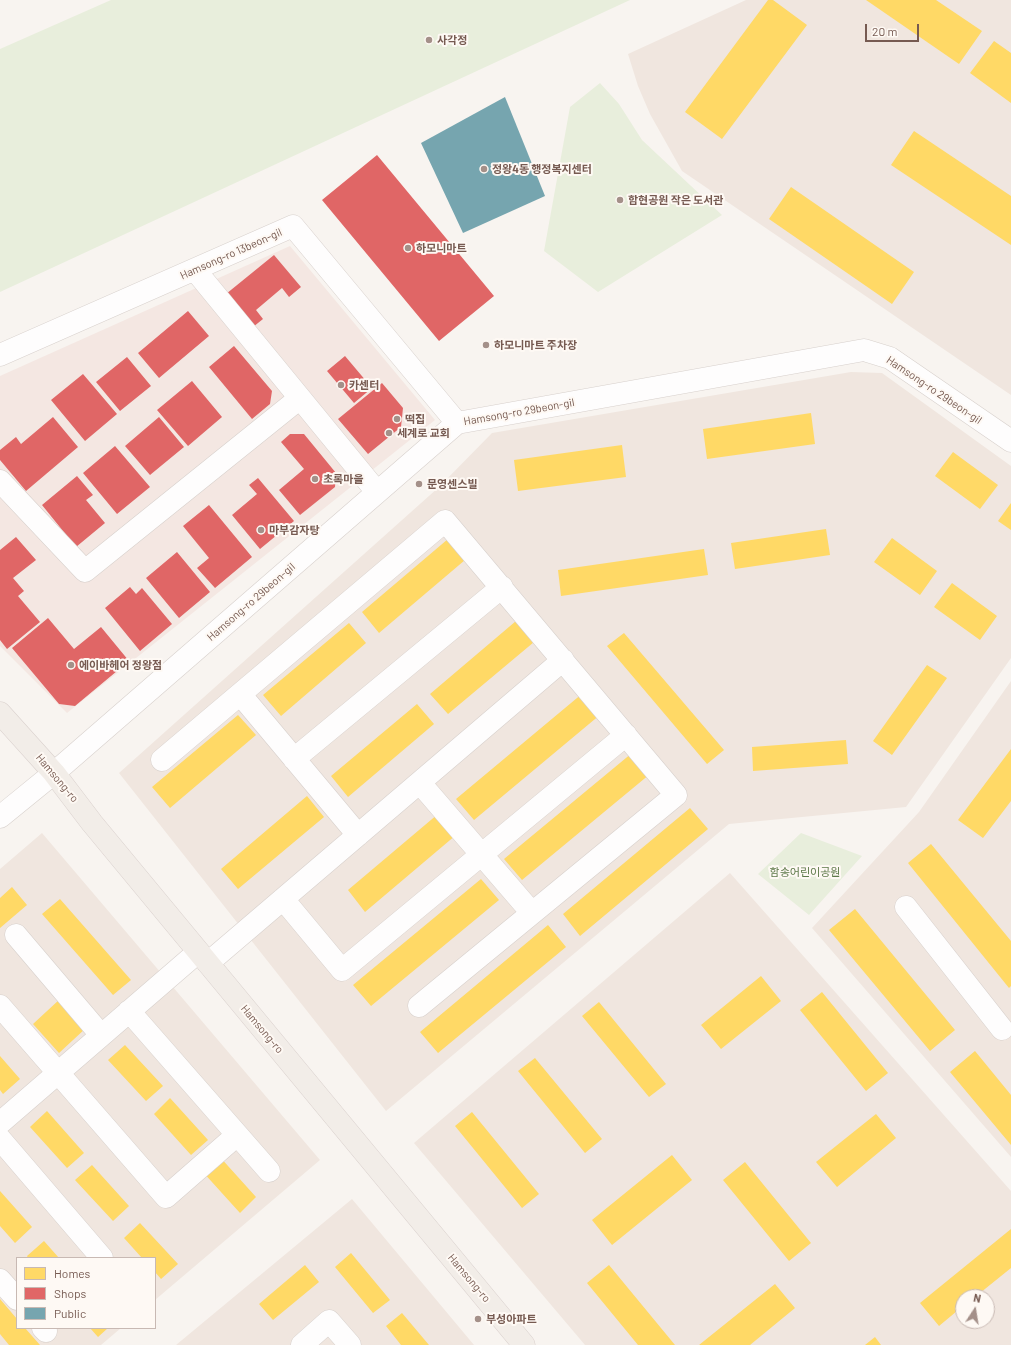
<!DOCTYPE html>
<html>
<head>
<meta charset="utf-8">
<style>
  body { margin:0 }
  #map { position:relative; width:1011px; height:1345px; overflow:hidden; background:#f8f4f0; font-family:Barlow,sans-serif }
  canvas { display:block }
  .legend { position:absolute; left:16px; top:1257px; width:140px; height:72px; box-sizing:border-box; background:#fef9f4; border:1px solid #c8b9b3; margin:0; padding:5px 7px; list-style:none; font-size:12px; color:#765a51 }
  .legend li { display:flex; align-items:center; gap:8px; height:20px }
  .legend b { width:20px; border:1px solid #c8b9b3 }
  .north { position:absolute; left:955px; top:1289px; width:40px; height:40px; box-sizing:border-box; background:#fef9f4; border:1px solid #c8b9b3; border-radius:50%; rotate:12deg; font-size:11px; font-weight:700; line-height:16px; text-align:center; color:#765a51 }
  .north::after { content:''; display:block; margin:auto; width:14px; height:18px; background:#a49089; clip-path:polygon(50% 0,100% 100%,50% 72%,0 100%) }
  .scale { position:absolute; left:865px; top:24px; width:54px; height:18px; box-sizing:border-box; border:2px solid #765a51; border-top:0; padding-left:5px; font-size:12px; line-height:14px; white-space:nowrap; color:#765a51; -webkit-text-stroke:3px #fef9f4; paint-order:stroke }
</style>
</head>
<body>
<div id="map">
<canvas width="1011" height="1345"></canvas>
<ul class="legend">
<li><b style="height:11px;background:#ffd966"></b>Homes</li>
<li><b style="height:11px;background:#e06666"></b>Shops</li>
<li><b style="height:11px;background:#76a5af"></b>Public</li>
</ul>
<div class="north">N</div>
<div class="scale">20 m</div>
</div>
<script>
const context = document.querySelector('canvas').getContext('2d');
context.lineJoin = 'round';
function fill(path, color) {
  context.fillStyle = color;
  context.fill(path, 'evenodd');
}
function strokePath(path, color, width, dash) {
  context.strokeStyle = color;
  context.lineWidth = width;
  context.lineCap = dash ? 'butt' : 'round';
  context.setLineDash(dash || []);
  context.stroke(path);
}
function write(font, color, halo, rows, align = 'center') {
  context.font = font + ' Barlow,"Noto Sans KR",sans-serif';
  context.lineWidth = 4;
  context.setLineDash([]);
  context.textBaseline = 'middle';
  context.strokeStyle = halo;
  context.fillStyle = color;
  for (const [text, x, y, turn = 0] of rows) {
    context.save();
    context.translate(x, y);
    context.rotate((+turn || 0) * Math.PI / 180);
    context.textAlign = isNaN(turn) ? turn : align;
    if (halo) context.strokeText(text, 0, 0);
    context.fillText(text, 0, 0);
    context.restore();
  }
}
fill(new Path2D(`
  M 746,0 L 1011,0 L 1011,395 L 682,171 L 650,114 L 638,86 L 628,54 Z
  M 851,372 L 882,373 L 1011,466 L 1011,658 L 906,807 L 729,824 L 386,1111 L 119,773 L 439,487 L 492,433 Z
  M 1011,681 L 1011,1157 L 812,928 L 919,812 Z
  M 42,833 L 320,1160 L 155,1300 L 155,1258 L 17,1258 L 17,1328 L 121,1328 L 101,1345 L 0,1345 L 0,869 Z
  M 730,873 L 1011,1191 L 1011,1345 L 585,1345 L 414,1143 ZM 963,1297 L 987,1297 L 987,1321 L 963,1321 Z
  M 352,1199 L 474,1345 L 176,1345 Z`), '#f0e6df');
fill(new Path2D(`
  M 290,246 L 435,420 L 67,713 L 0,646 L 0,376 Z`), '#f4e7e2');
fill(new Path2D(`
  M 111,0 L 630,0 L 0,292 L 0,49 Z
  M 600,83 L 619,104 L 642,140 L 722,215 L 598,292 L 544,251 L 570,107 Z
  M 801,833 L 862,856 L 809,915 L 758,874 Z`), '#e8eedc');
fill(new Path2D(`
  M 768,0 L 773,0 L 807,25 L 722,139 L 685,112 Z
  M 866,0 L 936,0 L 982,31 L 959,64 Z
  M 994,41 L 1011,53 L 1011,103 L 970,73 Z
  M 914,131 L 1011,196 L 1011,245 L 891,165 Z
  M 791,187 L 914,272 L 892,304 L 769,219 Z
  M 811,413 L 815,444 L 707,459 L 703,429 Z
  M 622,445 L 626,477 L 518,491 L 514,460 Z
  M 953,452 L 998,485 L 980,509 L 935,476 Z
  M 1011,503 L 1011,530 L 998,521 Z
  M 826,529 L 830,555 L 735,569 L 731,543 Z
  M 892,538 L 937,571 L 920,595 L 874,562 Z
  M 448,539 L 465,560 L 379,633 L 362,612 Z
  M 704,549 L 708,575 L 561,596 L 558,570 Z
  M 952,583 L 997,616 L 980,640 L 934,607 Z
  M 516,621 L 534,642 L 448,714 L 430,694 Z
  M 349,623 L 366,643 L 281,716 L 263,695 Z
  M 624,633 L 724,750 L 707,764 L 607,646 Z
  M 927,665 L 947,678 L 892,755 L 873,741 Z
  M 583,693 L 601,714 L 474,820 L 456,799 Z
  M 417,704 L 434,724 L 348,797 L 331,776 Z
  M 238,715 L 256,735 L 170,808 L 152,787 Z
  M 846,740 L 848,764 L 753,771 L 752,747 Z
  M 1011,749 L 1011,801 L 983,838 L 958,820 Z
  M 632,753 L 650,774 L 522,880 L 504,859 Z
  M 307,796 L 324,817 L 238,889 L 221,869 Z
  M 690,808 L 708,829 L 580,936 L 563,914 Z
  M 438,814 L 456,835 L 365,912 L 348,890 Z
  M 931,844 L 1011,941 L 1011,986 L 1009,988 L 908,863 Z
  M 481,879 L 499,900 L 371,1006 L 353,985 Z
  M 12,887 L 27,905 L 0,928 L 0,898 Z
  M 60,899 L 131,980 L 113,995 L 42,914 Z
  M 855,909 L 955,1030 L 930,1051 L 829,930 Z
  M 548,925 L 566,947 L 438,1053 L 420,1032 Z
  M 761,976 L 781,1001 L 721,1049 L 701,1025 Z
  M 822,992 L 888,1073 L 866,1091 L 800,1010 Z
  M 60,999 L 86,1028 L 59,1053 L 33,1024 Z
  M 599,1002 L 666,1084 L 649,1097 L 582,1016 Z
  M 125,1045 L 163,1086 L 146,1101 L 108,1060 Z
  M 975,1051 L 1011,1095 L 1011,1145 L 950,1072 Z
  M 0,1056 L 20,1079 L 3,1094 L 0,1090 Z
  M 535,1058 L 602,1139 L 585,1153 L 518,1071 Z
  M 170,1098 L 208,1140 L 191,1155 L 154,1114 Z
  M 47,1111 L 84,1153 L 67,1168 L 30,1127 Z
  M 472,1112 L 539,1194 L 522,1208 L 455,1126 Z
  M 876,1114 L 896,1138 L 837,1187 L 816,1162 Z
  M 672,1155 L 692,1180 L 612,1245 L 592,1220 Z
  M 219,1156 L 256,1197 L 240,1213 L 202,1171 Z
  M 745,1162 L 811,1243 L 789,1261 L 723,1180 Z
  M 92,1165 L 129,1206 L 113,1221 L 75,1180 Z
  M 0,1191 L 32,1227 L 15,1243 L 0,1226 Z
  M 140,1223 L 178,1264 L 161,1279 L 155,1272 L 155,1258 L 142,1258 L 124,1238 Z
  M 1011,1229 L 1011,1268 L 975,1297 L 963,1297 L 963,1306 L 939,1326 L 920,1303 Z
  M 44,1241 L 59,1258 L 28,1258 L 27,1256 Z
  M 351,1253 L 390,1300 L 373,1313 L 335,1267 Z
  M 305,1265 L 319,1282 L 273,1320 L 259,1304 Z
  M 609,1265 L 675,1345 L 638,1345 L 587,1283 Z
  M 775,1284 L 795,1308 L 750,1345 L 699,1345 Z
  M 0,1299 L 17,1319 L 17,1328 L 25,1328 L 40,1345 L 9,1345 L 0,1334 Z
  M 402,1313 L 429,1345 L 401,1345 L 386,1326 Z
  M 90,1328 L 108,1328 L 98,1337 Z
  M 875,1337 L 881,1345 L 865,1345 Z`), '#ffd966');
fill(new Path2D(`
  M 377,155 L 494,296 L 439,341 L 322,200 Z
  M 274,255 L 301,287 L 289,297 L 282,288 L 256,310 L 263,319 L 253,327 L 226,294 Z
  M 188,311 L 209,336 L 159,378 L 138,353 Z
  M 234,346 L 272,391 L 270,404 L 252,419 L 209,367 Z
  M 345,356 L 372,388 L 354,403 L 327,371 Z
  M 127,357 L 151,386 L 120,411 L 96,382 Z
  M 83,374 L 117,414 L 85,441 L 51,400 Z
  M 192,381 L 222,417 L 188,446 L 157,410 Z
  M 382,383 L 403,408 L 401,427 L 368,454 L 338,419 Z
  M 53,417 L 78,447 L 26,491 L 0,460 L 0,450 L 16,437 L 21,444 Z
  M 159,417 L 184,447 L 150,475 L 125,446 Z
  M 290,434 L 304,434 L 336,473 L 335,487 L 300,515 L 279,490 L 304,469 L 281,442 Z
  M 115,446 L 150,487 L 117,514 L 83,473 Z
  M 77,476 L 93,495 L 86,500 L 105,523 L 76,547 L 42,505 Z
  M 258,478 L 294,521 L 260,549 L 232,515 L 257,494 L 249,485 Z
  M 209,505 L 252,557 L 215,588 L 197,568 L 209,558 L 183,526 Z
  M 16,537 L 36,560 L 13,578 L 24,591 L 18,596 L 40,622 L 7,649 L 0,640 L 0,550 Z
  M 177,552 L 210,592 L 179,618 L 146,578 Z
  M 130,587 L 136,594 L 142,588 L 172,624 L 140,651 L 105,608 Z
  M 48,618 L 74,649 L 101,627 L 129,661 L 75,706 L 59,704 L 12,648 Z`), '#e06666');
fill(new Path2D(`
  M 505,97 L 545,196 L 463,233 L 421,143 Z`), '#76a5af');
const minor = new Path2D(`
  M 195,270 L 377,492
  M 0,355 L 293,226 L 457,423
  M 0,481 L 85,571 L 300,398
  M 240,694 L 358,835
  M 294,759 L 502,587
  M 162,760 L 445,521 L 676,795 L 419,1006
  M 420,783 L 532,913
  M 0,817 L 54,773 L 457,423 L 864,350 L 890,358 L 1011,441
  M 283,899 L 342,970 L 626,735
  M 906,907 L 1002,1029
  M 16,935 L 101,1035
  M 208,963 L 563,660
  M 0,1006 L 166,1197 L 237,1135
  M 129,1011 L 269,1171
  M 0,1123 L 198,952
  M 0,1139 L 102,1258
  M 0,1280 L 17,1299
  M 43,1328 L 46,1331
  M 302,1345 L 329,1321 L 350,1345`);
const major = new Path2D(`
  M 0,713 L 54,773 L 92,823 L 524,1345`);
strokePath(minor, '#d7d0cc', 23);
strokePath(major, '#d9d0cd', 23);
strokePath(minor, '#fefdfd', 22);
strokePath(major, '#f2ede8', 22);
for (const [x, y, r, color] of [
  [429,40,4,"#a49089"],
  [484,169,4,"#a49089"],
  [620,200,4,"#a49089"],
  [408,248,4,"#a49089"],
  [486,345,4,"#a49089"],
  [341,385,4,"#a49089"],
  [397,419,4,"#a49089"],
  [389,433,4,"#a49089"],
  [315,479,4,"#a49089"],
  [419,484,4,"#a49089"],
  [261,530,4,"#a49089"],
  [71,665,4,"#a49089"],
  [478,1319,4,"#a49089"]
]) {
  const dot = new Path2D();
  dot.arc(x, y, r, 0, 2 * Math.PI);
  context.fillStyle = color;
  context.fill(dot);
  strokePath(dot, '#fef9f4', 1.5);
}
write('bold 11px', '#765a51', '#fef9f4', [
  ["사각정",437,40],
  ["정왕4동 행정복지센터",492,169],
  ["함현공원 작은 도서관",628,200],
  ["하모니마트",416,248],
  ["하모니마트 주차장",494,345],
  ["카센터",349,385],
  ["떡집",405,419],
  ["세계로 교회",397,433],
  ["초록마을",323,479],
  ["문영센스빌",427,484],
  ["마부감자탕",269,530],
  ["에이바헤어 정왕점",79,665],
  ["부성아파트",486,1319]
], 'left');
write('11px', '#765a51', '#fef9f4', [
  ["Hamsong-ro 13beon-gil",231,254,-24],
  ["Hamsong-ro 29beon-gil",934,390,34],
  ["Hamsong-ro 29beon-gil",519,412,-10],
  ["Hamsong-ro 29beon-gil",251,602,-41],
  ["Hamsong-ro",57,778,50],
  ["Hamsong-ro",262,1029,50],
  ["Hamsong-ro",469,1278,50]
]);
write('11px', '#5e7a4a', '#fef9f4', [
  ["함송어린이공원",805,872]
]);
</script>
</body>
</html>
